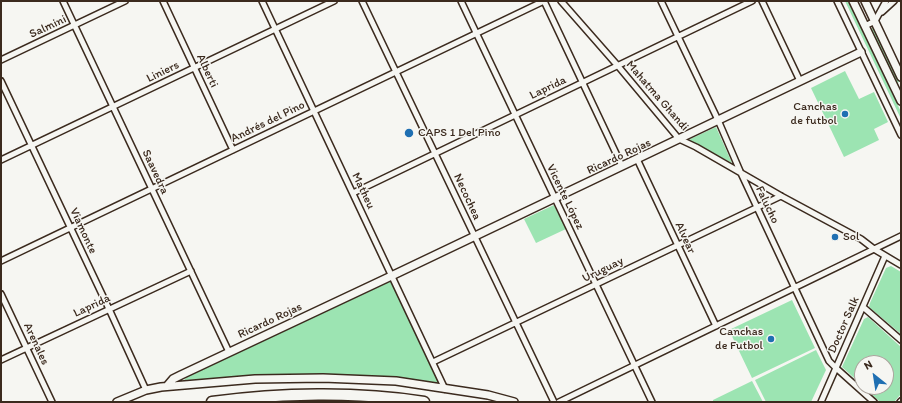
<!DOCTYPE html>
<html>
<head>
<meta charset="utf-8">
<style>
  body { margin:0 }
  #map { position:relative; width:902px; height:403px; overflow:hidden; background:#f6f6f2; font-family:Itim,sans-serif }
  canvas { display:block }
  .frame { position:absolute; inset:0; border:2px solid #3b2a1e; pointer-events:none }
  .north { position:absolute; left:854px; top:355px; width:40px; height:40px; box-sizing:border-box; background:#f6f6f2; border:1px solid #aba49d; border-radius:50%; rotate:330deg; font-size:11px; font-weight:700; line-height:16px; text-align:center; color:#3b2a1e }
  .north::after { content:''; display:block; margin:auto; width:14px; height:18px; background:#1f6fb2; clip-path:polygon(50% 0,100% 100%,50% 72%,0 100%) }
</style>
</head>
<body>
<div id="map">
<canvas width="902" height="403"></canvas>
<div class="frame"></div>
<div class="north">N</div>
</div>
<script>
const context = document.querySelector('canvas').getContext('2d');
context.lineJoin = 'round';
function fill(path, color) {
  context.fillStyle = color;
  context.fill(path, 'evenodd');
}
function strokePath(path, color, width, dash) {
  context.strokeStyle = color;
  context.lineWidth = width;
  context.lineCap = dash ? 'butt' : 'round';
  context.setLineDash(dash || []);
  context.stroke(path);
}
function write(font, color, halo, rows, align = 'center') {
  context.font = font + ' Itim,sans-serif';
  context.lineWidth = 3;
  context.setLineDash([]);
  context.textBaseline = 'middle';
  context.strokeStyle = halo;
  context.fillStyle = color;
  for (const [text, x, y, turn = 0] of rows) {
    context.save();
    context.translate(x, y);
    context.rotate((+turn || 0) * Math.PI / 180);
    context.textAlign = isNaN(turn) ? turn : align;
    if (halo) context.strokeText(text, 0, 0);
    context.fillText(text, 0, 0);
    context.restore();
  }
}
fill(new Path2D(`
  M 845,1 L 848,1 L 901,112 L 901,119 Z
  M 872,28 L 874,28 L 899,81 L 898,83 L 896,82 L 871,30 Z
  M 845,71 L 859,99 L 874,92 L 888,122 L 874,129 L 879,140 L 844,157 L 811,88 Z
  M 716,127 L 732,163 L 688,140 Z
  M 554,205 L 566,229 L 536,243 L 524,219 Z
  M 891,266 L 901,272 L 901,334 L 869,307 L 870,303 L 886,268 Z
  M 392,278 L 445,389 L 396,381 L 255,379 L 184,380 L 188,376 Z
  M 792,300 L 815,348 L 752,378 L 729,330 Z
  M 868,317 L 901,347 L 901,394 L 894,402 L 880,402 L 864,387 L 886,387 L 886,363 L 862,363 L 862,385 L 842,367 L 864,319 Z
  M 816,350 L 826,370 L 811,402 L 766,402 L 755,380 Z
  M 752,381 L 763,402 L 713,402 L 713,400 Z`), '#9ce4b2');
const street = new Path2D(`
  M 63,1 L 229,352
  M 163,1 L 233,150
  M 262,1 L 445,389
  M 362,1 L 554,402
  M 461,1 L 652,402
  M 544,1 L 622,166
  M 561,1 L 618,66 L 679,139 L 696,147 L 781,196 L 861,239 L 874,249 L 901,265
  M 661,1 L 718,120 L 740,171 L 829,361 L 836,368 L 874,402
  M 762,1 L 800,81
  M 837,1 L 901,135
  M 882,12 L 894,1
  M 865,26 L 875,21 L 886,1
  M 1,60 L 125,1
  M 1,81 L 109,309 L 146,390
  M 637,159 L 716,326
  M 1,160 L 334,1
  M 353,193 L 752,1
  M 1,261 L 544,1
  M 1,294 L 52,402
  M 863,307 L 901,340
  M 1,360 L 191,271
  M 433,362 L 781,196
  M 559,402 L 901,236
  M 821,402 L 885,256
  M 900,402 L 901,401`);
const secondary = new Path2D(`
  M 853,1 L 901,101
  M 865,1 L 901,77
  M 167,386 L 173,379 L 181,375 L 385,279 L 861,52
  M 117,402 L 146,390 L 161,387 L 255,379 L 323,378 L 396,381 L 488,395 L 514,402`);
const highway = new Path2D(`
  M 212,402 C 279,393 357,391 424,402`);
strokePath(street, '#3b2a1e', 8);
strokePath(secondary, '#3b2a1e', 10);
strokePath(highway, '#3b2a1e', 13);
strokePath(street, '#f6f6f2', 5);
strokePath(secondary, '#f6f6f2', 7);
strokePath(highway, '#f6f6f2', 10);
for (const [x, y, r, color] of [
  [845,114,4,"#1f6fb2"],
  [409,133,5,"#1f6fb2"],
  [835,237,4,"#1f6fb2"],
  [771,339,4,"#1f6fb2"]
]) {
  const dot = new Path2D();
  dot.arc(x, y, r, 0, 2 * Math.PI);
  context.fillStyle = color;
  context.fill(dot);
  strokePath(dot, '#f6f6f2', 1.5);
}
write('12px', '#3b2a1e', '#f6f6f2', [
  ["Salmini",48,27,-25],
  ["Alberti",207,71,65],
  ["Liniers",163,72,-26],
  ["Laprida",548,88,-26],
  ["Mahatma Ghandi",657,96,49],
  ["Andrés del Pino",268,122,-26],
  ["Ricardo Rojas",619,157,-25],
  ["Saavedra",155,172,65],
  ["Matheu",363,191,65],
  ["Necochea",467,197,65],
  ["Vicente López",565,197,64],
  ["Falucho",767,205,65],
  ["Viamonte",83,231,65],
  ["Alvear",685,238,65],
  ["Uruguay",603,270,-26],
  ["Laprida",92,306,-25],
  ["Ricardo Rojas",270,321,-25],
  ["Doctor Salk",844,325,-66],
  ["Arenales",36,344,65]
]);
write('12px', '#3b2a1e', '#f6f6f2', [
  ["Canchas",837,107],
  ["de futbol",837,121],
  ["CAPS 1 Del Pino",418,133,"left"],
  ["Sol",843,237,"left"],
  ["Canchas",763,332],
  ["de Futbol",763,346]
], 'right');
</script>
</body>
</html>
